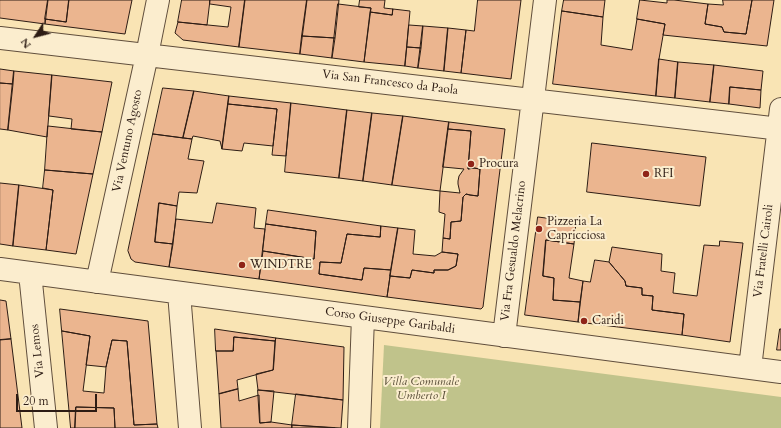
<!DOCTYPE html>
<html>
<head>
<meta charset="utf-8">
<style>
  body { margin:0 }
  #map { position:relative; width:781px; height:428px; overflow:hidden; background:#f9e4b4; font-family:Cardo,serif }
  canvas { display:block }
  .north { position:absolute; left:16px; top:16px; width:40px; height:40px; -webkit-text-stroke:3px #fbedce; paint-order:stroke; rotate:234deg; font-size:11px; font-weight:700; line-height:16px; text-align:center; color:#2d1c14 }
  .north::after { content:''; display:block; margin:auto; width:14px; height:18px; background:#2d1c14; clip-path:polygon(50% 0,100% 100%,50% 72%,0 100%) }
  .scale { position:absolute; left:16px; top:394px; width:81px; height:18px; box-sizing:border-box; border:2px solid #2d1c14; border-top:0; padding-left:5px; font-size:12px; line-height:14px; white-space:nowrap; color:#2d1c14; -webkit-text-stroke:3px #fbedce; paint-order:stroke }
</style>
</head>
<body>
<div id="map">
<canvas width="781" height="428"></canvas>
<div class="north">N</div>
<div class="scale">20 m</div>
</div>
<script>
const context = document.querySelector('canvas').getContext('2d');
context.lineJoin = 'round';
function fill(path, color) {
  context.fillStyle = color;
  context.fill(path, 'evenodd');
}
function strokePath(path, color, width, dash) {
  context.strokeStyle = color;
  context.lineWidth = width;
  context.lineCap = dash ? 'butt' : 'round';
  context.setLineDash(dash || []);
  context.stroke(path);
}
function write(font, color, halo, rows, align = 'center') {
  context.font = font + ' Cardo,serif';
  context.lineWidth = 4;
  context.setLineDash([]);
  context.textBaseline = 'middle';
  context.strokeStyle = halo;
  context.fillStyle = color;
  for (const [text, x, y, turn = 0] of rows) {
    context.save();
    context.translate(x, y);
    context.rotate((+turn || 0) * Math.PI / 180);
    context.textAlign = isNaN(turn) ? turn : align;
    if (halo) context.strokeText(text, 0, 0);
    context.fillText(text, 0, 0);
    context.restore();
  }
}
fill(new Path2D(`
  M 384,345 L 781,397 L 781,428 L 380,428 Z`), '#c0c38b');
const building = new Path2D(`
  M 0,0 L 48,0 L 45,24 L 0,18 Z
  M 48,0 L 69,0 L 66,22 L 45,19 Z
  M 69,0 L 132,0 L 125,34 L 45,24 L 45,19 L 66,22 Z
  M 182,0 L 210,0 L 207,25 L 178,22 Z
  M 210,0 L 245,0 L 239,47 L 183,40 L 175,33 L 178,22 L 228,27 L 231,7 L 210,4 Z
  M 245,0 L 307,0 L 300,54 L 239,47 Z
  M 307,0 L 339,0 L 335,38 L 302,36 Z
  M 360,0 L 385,0 L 384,8 L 393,9 L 392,15 L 370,12 L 371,8 L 359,7 Z
  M 478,0 L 521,0 L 511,79 L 461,73 L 466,30 L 474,31 Z
  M 564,0 L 605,0 L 603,17 L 562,11 Z
  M 640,0 L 667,3 L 667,0 L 674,0 L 708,4 L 705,24 L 722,27 L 724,32 L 746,34 L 752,0 L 774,0 L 767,46 L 663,35 L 665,24 L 637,19 Z
  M 723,0 L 752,0 L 746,34 L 724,32 L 722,27 L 705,24 L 708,4 L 723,5 Z
  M 338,4 L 371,8 L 364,62 L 332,58 Z
  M 393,9 L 410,11 L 405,66 L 364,62 L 370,12 L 392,15 Z
  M 562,11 L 603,17 L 601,45 L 632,50 L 637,19 L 665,24 L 659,59 L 656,96 L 553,84 Z
  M 409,25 L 423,26 L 421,48 L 407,47 Z
  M 423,26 L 448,28 L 444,71 L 418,68 Z
  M 448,28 L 466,30 L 461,73 L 444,71 Z
  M 302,36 L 335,38 L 332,58 L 300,54 Z
  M 407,47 L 421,48 L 418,68 L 405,66 Z
  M 659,59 L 678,62 L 675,98 L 656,96 Z
  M 678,62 L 714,65 L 710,102 L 675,98 Z
  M 714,65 L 763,71 L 761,90 L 730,87 L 729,104 L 710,102 Z
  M 0,69 L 14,71 L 13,84 L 0,83 Z
  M 14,71 L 52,75 L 47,137 L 8,130 Z
  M 52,75 L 112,82 L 102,132 L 71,129 L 72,119 L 49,116 Z
  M 0,83 L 13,84 L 8,130 L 0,129 Z
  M 730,87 L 761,90 L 760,108 L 729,104 Z
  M 163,88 L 194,91 L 183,138 L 153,134 Z
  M 194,91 L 229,96 L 222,149 L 220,141 L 193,136 L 192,139 L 183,138 Z
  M 229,96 L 291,103 L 286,156 L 272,155 L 277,109 L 228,104 Z
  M 291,103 L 347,110 L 339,178 L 285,172 Z
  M 228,104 L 277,109 L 273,146 L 244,143 L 242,151 L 222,149 Z
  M 347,110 L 372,113 L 363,181 L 339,178 Z
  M 372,113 L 403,116 L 392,185 L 363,181 Z
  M 403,116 L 449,122 L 440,191 L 392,185 Z
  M 449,122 L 505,129 L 483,307 L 481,309 L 387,297 L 390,276 L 410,278 L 412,270 L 434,273 L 434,270 L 448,270 L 456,266 L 458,254 L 442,252 L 443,238 L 450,239 L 451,222 L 461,221 L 463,197 L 466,194 L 470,195 L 478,196 L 480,169 L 474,168 L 468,169 L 471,131 L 448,129 Z
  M 48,126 L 102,132 L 93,174 L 45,170 Z
  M 448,129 L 471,131 L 468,169 L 474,168 L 480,169 L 478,196 L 470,195 L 466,194 L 463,197 L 461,221 L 451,222 L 450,239 L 443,238 L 445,214 L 439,212 L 440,191 L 460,193 L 458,184 L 458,181 L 459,176 L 464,169 L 443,167 Z
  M 153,134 L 192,139 L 188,159 L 204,161 L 197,193 L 179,192 L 177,206 L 159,203 L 155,242 L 173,244 L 169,267 L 135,262 L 131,259 L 128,251 Z
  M 592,143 L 706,157 L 700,206 L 587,192 Z
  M 45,170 L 93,174 L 76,254 L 46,250 L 53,190 L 43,188 Z
  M 0,183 L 19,185 L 13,246 L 0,244 Z
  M 19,185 L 53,190 L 46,250 L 13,246 Z
  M 159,203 L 177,206 L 173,244 L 155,242 Z
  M 217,203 L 256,208 L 254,228 L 265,229 L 259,279 L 169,267 L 176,219 L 212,223 Z
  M 268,210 L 381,226 L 380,237 L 347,234 L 341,263 L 320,262 L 319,274 L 362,280 L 364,268 L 391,270 L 387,297 L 259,279 L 263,251 L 314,259 L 316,231 L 266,224 Z
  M 538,217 L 576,222 L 574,244 L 546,240 L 543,276 L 554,278 L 553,300 L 580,302 L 578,322 L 525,315 Z
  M 266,224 L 316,231 L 314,259 L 263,251 Z
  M 381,226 L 398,228 L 391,270 L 364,268 L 362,280 L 319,274 L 320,262 L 341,263 L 347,234 L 380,237 Z
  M 398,228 L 415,230 L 413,254 L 435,256 L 442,252 L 458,254 L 456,266 L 448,270 L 434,270 L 434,273 L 412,270 L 410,278 L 390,276 Z
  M 546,240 L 574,244 L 569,278 L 583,281 L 580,302 L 553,300 L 554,278 L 543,276 Z
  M 720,241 L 743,243 L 730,342 L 682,335 L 684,314 L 652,310 L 653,296 L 642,295 L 642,288 L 626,286 L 625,281 L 609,262 L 612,247 L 662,254 L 661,271 L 675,273 L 673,293 L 697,296 L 704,245 L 719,246 Z
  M 595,260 L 609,262 L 625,281 L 626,286 L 642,288 L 642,295 L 653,296 L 652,310 L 684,314 L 682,335 L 578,322 L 583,281 L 590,282 Z
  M 0,300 L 6,301 L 11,339 L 0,340 Z
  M 60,309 L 148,321 L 157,424 L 134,425 L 127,341 L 112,340 L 106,367 L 86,365 L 90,336 L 62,331 Z
  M 215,329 L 276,338 L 275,341 L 234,337 L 233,351 L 216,351 Z
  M 780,329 L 781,329 L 781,350 L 777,350 Z
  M 62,331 L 90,336 L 83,391 L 104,393 L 106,367 L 112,340 L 127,341 L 134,425 L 157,424 L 158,428 L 115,428 L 114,408 L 76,407 L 75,428 L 71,428 Z
  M 234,337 L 275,341 L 273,370 L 237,380 L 238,389 L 219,394 L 216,351 L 233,351 Z
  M 276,338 L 344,347 L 343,400 L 258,390 L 256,374 L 273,370 Z
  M 11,339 L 22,428 L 0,428 L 0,340 Z
  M 238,389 L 239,401 L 259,395 L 260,423 L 271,422 L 292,425 L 292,428 L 221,428 L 219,394 Z
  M 258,390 L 274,391 L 271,422 L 260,423 Z
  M 296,394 L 343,400 L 341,428 L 292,425 Z
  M 76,407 L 114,408 L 115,428 L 75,428 Z
  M 292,425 L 335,428 L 292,428 Z`);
fill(building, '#ebb58f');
strokePath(building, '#2d1c14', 1);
const minor = new Path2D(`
  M 0,38 L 781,129
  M 0,269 L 781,372
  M 30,273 L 46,428
  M 97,282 L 147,55 L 158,0
  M 179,293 L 190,428
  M 504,336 L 545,0
  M 750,368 L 781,109
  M 359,428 L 363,317`);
strokePath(minor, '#604e3c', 24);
strokePath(minor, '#fbedce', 22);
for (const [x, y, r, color] of [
  [471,164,4,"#8f2418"],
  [646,174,4,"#8f2418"],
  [539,229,4,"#8f2418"],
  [242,265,4,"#8f2418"],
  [584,321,4,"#8f2418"]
]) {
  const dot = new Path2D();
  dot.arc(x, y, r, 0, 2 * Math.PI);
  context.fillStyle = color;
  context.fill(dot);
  strokePath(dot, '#fbedce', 1.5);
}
write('12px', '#2d1c14', '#fbedce', [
  ["Via San Francesco da Paola",390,83,7],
  ["Via Ventuno Agosto",128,141,-78],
  ["Via Fra Gesualdo Melacrino",514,251,-83],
  ["Via Fratelli Cairoli",764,251,-83],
  ["Corso Giuseppe Garibaldi",390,321,8],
  ["Via Lemos",38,351,-96]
]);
write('12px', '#2d1c14', '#fbedce', [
  ["Procura",479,164],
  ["RFI",654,174],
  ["Pizzeria La",547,222],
  ["Capricciosa",547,236],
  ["WINDTRE",250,265],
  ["Caridi",592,321]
], 'left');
write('italic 12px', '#594e38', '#fbedce', [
  ["Villa Comunale",421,382],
  ["Umberto I",421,396]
]);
</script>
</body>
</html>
